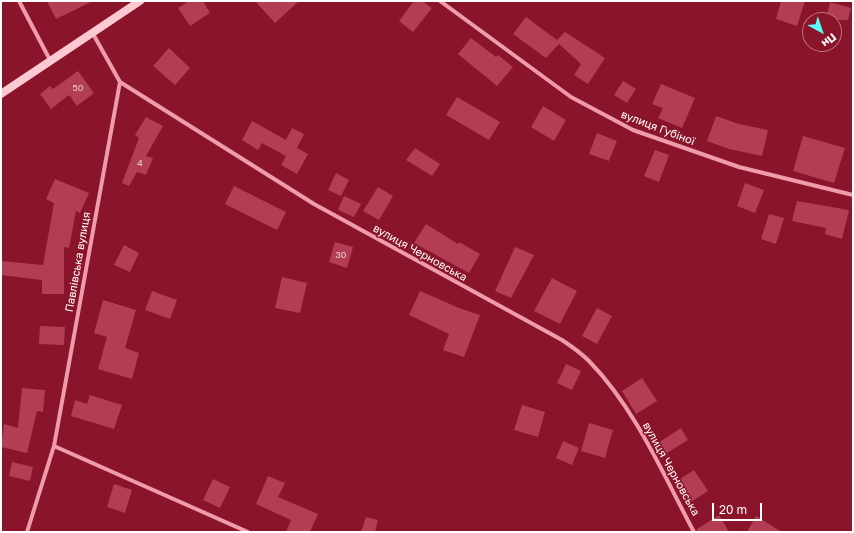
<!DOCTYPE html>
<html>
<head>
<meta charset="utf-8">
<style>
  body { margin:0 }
  #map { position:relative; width:854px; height:533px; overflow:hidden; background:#8a1429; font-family:"Golos Text",sans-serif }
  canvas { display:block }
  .frame { position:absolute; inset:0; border:2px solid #fff; pointer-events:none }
  .north { position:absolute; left:802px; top:12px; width:40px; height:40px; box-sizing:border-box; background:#8a1429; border:1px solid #b9727f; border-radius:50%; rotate:140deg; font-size:11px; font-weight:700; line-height:16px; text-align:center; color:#fff }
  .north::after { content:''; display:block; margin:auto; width:14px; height:18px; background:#5afffb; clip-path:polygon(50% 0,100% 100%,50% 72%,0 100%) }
  .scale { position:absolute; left:712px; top:503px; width:50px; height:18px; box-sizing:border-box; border:2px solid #fff; border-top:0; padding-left:5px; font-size:12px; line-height:14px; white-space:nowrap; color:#fff; -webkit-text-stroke:3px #8a1429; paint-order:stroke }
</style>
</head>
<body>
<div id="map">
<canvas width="854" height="533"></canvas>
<div class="frame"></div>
<div class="north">Пн</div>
<div class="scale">20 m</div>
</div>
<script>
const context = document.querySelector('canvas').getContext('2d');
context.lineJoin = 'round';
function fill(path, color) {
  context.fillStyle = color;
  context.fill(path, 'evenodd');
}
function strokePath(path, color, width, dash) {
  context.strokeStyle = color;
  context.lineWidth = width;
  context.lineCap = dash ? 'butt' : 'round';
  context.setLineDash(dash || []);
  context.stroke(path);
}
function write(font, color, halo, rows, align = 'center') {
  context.font = font + ' "Golos Text",sans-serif';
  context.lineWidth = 3;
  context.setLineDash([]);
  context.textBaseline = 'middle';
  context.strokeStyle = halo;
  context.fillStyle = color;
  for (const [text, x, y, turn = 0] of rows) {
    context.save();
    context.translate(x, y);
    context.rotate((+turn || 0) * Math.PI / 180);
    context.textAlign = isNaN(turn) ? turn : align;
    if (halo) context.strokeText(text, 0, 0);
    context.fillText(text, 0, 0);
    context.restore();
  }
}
fill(new Path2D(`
  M 47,1 L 93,1 L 56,19 Z
  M 189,1 L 203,1 L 210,13 L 190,26 L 178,8 Z
  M 255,1 L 299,1 L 275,23 Z
  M 414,1 L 422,1 L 432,8 L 413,32 L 399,21 Z
  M 781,1 L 805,1 L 797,26 L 776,19 Z
  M 830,2 L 851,8 L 848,20 L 826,20 Z
  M 526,17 L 557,40 L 565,32 L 605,58 L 588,84 L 574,75 L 581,64 L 559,44 L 546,58 L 513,34 Z
  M 471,38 L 496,57 L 498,55 L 513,67 L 497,86 L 458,54 Z
  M 169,48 L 190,68 L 175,85 L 153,66 Z
  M 78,71 L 94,93 L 77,106 L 69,95 L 51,109 L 40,94 L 50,86 L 53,89 Z
  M 623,81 L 636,89 L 627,103 L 614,95 Z
  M 661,84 L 695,98 L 682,128 L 658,118 L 663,108 L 652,104 Z
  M 457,97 L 500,122 L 489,140 L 446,115 Z
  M 543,106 L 566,120 L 554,141 L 531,127 Z
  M 716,116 L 739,124 L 768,130 L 762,156 L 729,149 L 707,141 Z
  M 146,117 L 163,126 L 146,156 L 153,158 L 146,175 L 137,172 L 129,186 L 122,183 L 139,138 L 135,135 Z
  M 252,121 L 286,140 L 292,128 L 304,134 L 297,148 L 308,154 L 297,174 L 281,165 L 286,156 L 262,143 L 258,150 L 242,140 Z
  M 597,133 L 617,141 L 609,161 L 589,154 Z
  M 803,136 L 845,148 L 834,183 L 793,171 Z
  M 415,148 L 440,164 L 432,176 L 406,160 Z
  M 655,150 L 669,155 L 659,182 L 644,176 Z
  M 336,173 L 349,180 L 341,196 L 328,190 Z
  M 55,179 L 89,193 L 80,213 L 76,211 L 69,248 L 64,247 L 64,294 L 42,294 L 42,280 L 1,275 L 1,261 L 43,265 L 54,203 L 46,199 Z
  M 745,183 L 764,190 L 755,213 L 737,206 Z
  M 234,186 L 286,212 L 277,230 L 225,204 Z
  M 378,187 L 393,196 L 379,220 L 363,211 Z
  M 344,196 L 361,204 L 354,217 L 338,210 Z
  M 797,201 L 849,210 L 842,239 L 825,234 L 826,228 L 792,221 Z
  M 769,214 L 784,218 L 776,244 L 761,239 Z
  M 426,224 L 458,244 L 459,242 L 480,254 L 469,273 L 414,243 Z
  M 335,242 L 353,247 L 347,268 L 329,262 Z
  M 124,245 L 139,253 L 130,272 L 114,265 Z
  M 515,247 L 534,255 L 511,298 L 495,291 Z
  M 282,277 L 307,283 L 300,313 L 275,308 Z
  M 552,278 L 577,291 L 560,324 L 534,311 Z
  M 152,291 L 177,300 L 170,319 L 145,310 Z
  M 420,291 L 459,308 L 480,315 L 464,357 L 443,350 L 449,334 L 409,315 Z
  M 103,300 L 136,310 L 125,348 L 139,353 L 132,379 L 98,369 L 107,337 L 94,333 Z
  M 597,308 L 612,316 L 597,344 L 582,336 Z
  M 40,326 L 65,327 L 64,345 L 39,344 Z
  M 566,364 L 581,371 L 572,390 L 557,383 Z
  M 642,378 L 657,401 L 636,414 L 622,391 Z
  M 22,388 L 45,390 L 43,412 L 37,411 L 27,453 L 1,447 L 4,424 L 18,428 Z
  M 90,395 L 122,405 L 114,429 L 71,416 L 75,400 L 87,404 Z
  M 522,405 L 545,412 L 538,437 L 514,430 Z
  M 589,423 L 613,430 L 605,458 L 581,451 Z
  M 681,428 L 688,440 L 662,456 L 655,445 Z
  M 563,441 L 579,448 L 572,465 L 556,458 Z
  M 12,462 L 33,467 L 30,481 L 9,476 Z
  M 694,470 L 708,491 L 688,504 L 674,483 Z
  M 268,476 L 285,483 L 278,497 L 318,514 L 310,532 L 286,532 L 291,520 L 256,504 Z
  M 213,479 L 230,487 L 220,508 L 203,500 Z
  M 114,484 L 132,490 L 125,513 L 107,507 Z
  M 719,515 L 729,532 L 697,532 L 697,529 Z
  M 756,516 L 782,532 L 747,532 Z
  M 366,517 L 378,520 L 375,532 L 361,532 Z`), '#b33d53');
strokePath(new Path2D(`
  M 19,1 L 50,60
  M 440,1 L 571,97 L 633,130 L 739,167 L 853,195
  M 92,32 L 120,82 L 314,204 L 562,340 C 571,346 581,353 589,361 C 635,408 663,474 694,532
  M 54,446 L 248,532
  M 27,532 L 54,446 L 120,82`), '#ef9bab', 4);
strokePath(new Path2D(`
  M 1,94 L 140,1`), '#fbc9d2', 8);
write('9px', '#ecced4', null, [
  ["50",78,88],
  ["4",140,163],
  ["30",341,255]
]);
write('11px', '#fff', '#8a1429', [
  ["вулиця Губіної",658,128,21],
  ["вулиця Черновська",420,253,29],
  ["Павлівська вулиця",78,262,-80],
  ["вулиця Черновська",671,469,61]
]);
</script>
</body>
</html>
